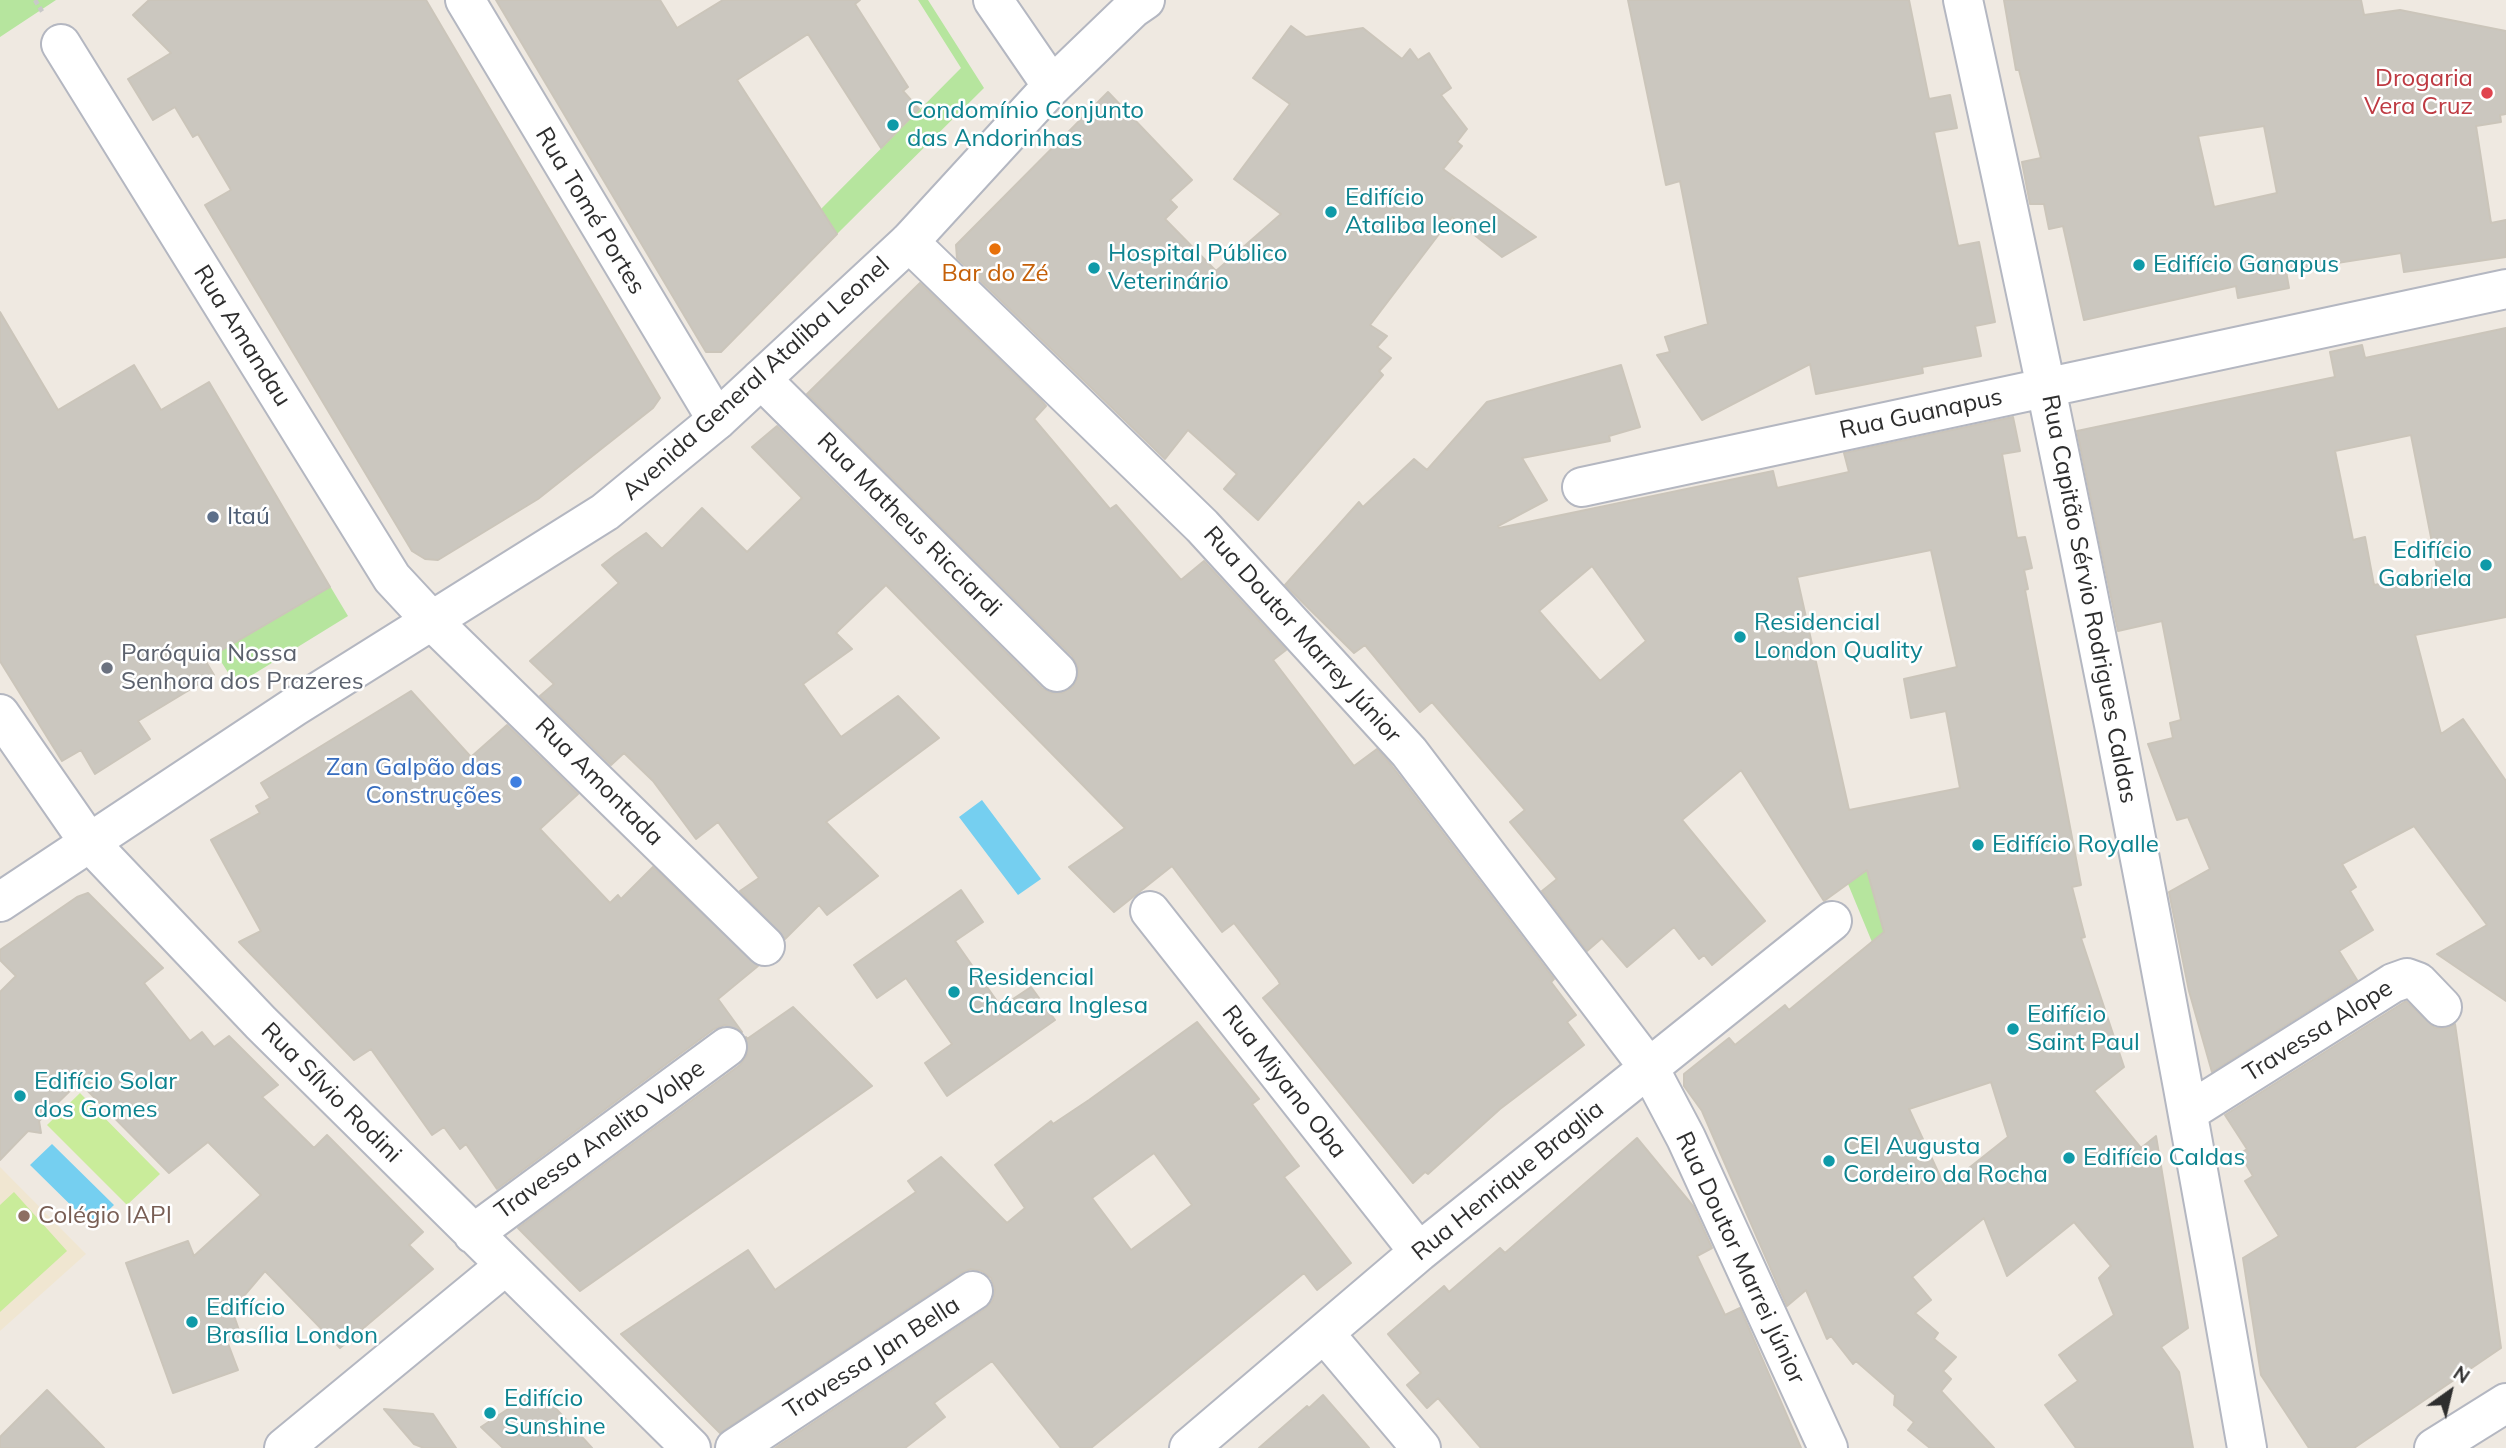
<!DOCTYPE html>
<html>
<head>
<meta charset="utf-8">
<style>
  body { margin:0 }
  #map { position:relative; width:2506px; height:1448px; overflow:hidden; background:#efe9e1; font-family:Mulish,sans-serif }
  canvas { display:block }
  .north { position:absolute; left:2415px; top:1357px; width:70px; height:70px; -webkit-text-stroke:5px #fff; paint-order:stroke; rotate:34deg; font-size:19px; font-weight:700; line-height:28px; text-align:center; color:#2e2e2e }
  .north::after { content:''; display:block; margin:auto; width:24px; height:32px; background:#2e2e2e; clip-path:polygon(50% 0,100% 100%,50% 72%,0 100%) }
</style>
</head>
<body>
<div id="map">
<canvas width="2506" height="1448"></canvas>
<div class="north">N</div>
</div>
<script>
const context = document.querySelector('canvas').getContext('2d');
context.lineJoin = 'round';
function fill(path, color) {
  context.fillStyle = color;
  context.fill(path, 'evenodd');
}
function strokePath(path, color, width, dash) {
  context.strokeStyle = color;
  context.lineWidth = width;
  context.lineCap = dash ? 'butt' : 'round';
  context.setLineDash(dash || []);
  context.stroke(path);
}
function write(font, color, halo, rows, align = 'center') {
  context.font = font + ' Mulish,sans-serif';
  context.lineWidth = 5;
  context.setLineDash([]);
  context.textBaseline = 'middle';
  context.strokeStyle = halo;
  context.fillStyle = color;
  for (const [text, x, y, turn = 0] of rows) {
    context.save();
    context.translate(x, y);
    context.rotate((+turn || 0) * Math.PI / 180);
    context.textAlign = isNaN(turn) ? turn : align;
    if (halo) context.strokeText(text, 0, 0);
    context.fillText(text, 0, 0);
    context.restore();
  }
}
fill(new Path2D(`
  M 0,1167 L 86,1254 L 0,1331 Z`), '#f0e6d1');
fill(new Path2D(`
  M 0,0 L 56,0 L 0,37 Z
  M 918,0 L 928,0 L 984,88 L 837,234 L 821,209 L 961,68 Z
  M 330,586 L 348,616 L 236,685 L 215,652 Z
  M 1868,869 L 1885,938 L 1872,942 L 1848,884 Z`), '#b6e59e');
fill(new Path2D(`
  M 80,1093 L 160,1174 L 127,1205 L 47,1125 Z
  M 14,1192 L 67,1251 L 0,1312 L 0,1205 Z`), '#c9ec9a');
fill(new Path2D(`
  M 982,800 L 1041,879 L 1018,895 L 959,817 Z
  M 52,1144 L 114,1205 L 92,1226 L 30,1165 Z`), '#75cff0');
const building = new Path2D(`
  M 149,0 L 426,0 L 660,398 L 653,408 L 538,499 L 438,560 L 425,559 L 412,551 L 205,205 L 231,190 L 198,134 L 193,137 L 175,107 L 153,120 L 128,79 L 171,53 L 133,15 Z
  M 496,0 L 660,0 L 677,28 L 723,0 L 860,0 L 855,4 L 908,87 L 903,91 L 919,109 L 881,148 L 808,34 L 737,80 L 837,234 L 721,352 L 706,352 Z
  M 1628,0 L 1909,0 L 1929,99 L 1950,95 L 1957,128 L 1934,132 L 1958,246 L 1979,242 L 1995,322 L 1975,326 L 1981,356 L 1922,367 L 1923,373 L 1816,394 L 1810,364 L 1702,420 L 1657,355 L 1670,352 L 1665,337 L 1708,324 L 1680,181 L 1666,185 Z
  M 2004,0 L 2361,0 L 2364,15 L 2400,10 L 2506,31 L 2506,114 L 2500,115 L 2501,122 L 2476,126 L 2491,223 L 2506,220 L 2506,257 L 2404,272 L 2401,253 L 2286,271 L 2289,288 L 2238,298 L 2236,286 L 2084,320 L 2063,226 L 2049,229 L 2044,204 L 2030,204 L 2022,162 L 2041,158 L 2019,70 L 2016,70 ZM 2264,126 L 2277,193 L 2214,207 L 2198,136 Z
  M 1291,26 L 1306,37 L 1363,28 L 1402,59 L 1410,49 L 1418,60 L 1429,53 L 1451,88 L 1441,95 L 1467,129 L 1457,142 L 1462,146 L 1443,169 L 1536,237 L 1502,257 L 1452,217 L 1370,325 L 1387,336 L 1377,347 L 1391,358 L 1379,371 L 1383,375 L 1258,520 L 1224,489 L 1237,474 L 1188,430 L 1165,459 L 957,258 L 956,245 L 1108,92 L 1192,180 L 1170,200 L 1177,207 L 1165,219 L 1216,271 L 1281,214 L 1234,179 L 1290,104 L 1253,78 Z
  M 920,283 L 1040,399 L 1046,406 L 1034,419 L 1110,509 L 1116,505 L 1181,580 L 1204,561 L 1286,650 L 1273,660 L 1354,766 L 1377,749 L 1392,766 L 1554,979 L 1551,982 L 1576,1015 L 1567,1022 L 1584,1045 L 1500,1109 L 1428,1174 L 1425,1172 L 1413,1183 L 1263,998 L 1280,984 L 1278,980 L 1234,923 L 1222,932 L 1172,866 L 1114,912 L 1069,867 L 1125,828 L 886,585 L 836,633 L 852,649 L 803,684 L 841,737 L 898,696 L 939,738 L 826,822 L 878,876 L 827,915 L 819,905 L 785,939 L 740,891 L 759,878 L 718,822 L 696,839 L 653,781 L 624,753 L 611,765 L 540,696 L 554,684 L 530,661 L 619,583 L 602,565 L 615,555 L 646,533 L 662,549 L 702,508 L 747,552 L 802,498 L 752,447 L 777,426 L 1042,688 L 1051,693 L 1062,693 L 1073,687 L 1078,677 L 1078,667 L 1072,656 L 807,394 Z
  M 0,312 L 58,410 L 134,365 L 161,410 L 209,382 L 330,587 L 205,660 L 214,675 L 138,721 L 150,739 L 95,774 L 81,750 L 62,761 L 0,661 Z
  M 2506,328 L 2506,617 L 2415,635 L 2441,734 L 2463,719 L 2506,781 L 2506,1001 L 2437,954 L 2487,925 L 2414,826 L 2342,864 L 2356,887 L 2350,891 L 2373,930 L 2339,951 L 2357,980 L 2212,1072 L 2189,991 L 2169,892 L 2210,869 L 2188,817 L 2177,820 L 2148,744 L 2173,738 L 2170,723 L 2181,720 L 2162,621 L 2118,631 L 2077,431 L 2335,377 L 2330,352 L 2362,345 L 2365,358 ZM 2411,435 L 2438,573 L 2374,585 L 2365,537 L 2353,540 L 2335,451 Z
  M 1621,365 L 1640,427 L 1609,436 L 1610,441 L 1522,458 L 1547,500 L 1498,526 L 1499,528 L 1773,471 L 1777,488 L 1849,472 L 1844,453 L 2013,417 L 2020,451 L 2002,454 L 2017,538 L 2025,537 L 2032,568 L 2024,570 L 2028,589 L 2025,590 L 2081,885 L 2072,887 L 2085,937 L 2081,938 L 2124,1067 L 2094,1091 L 2141,1148 L 2156,1136 L 2188,1328 L 2161,1347 L 2179,1372 L 2193,1448 L 2076,1448 L 2045,1405 L 2078,1381 L 2059,1355 L 2114,1315 L 2099,1278 L 2111,1266 L 2074,1222 L 2007,1276 L 1984,1218 L 1912,1277 L 1931,1300 L 1915,1313 L 1938,1333 L 1934,1339 L 1956,1357 L 1943,1371 L 1951,1379 L 1941,1391 L 1994,1448 L 1930,1448 L 1908,1430 L 1914,1422 L 1894,1405 L 1895,1395 L 1856,1361 L 1853,1364 L 1831,1336 L 1827,1339 L 1806,1290 L 1787,1306 L 1702,1111 L 1684,1086 L 1684,1074 L 1729,1038 L 1735,1045 L 1785,1005 L 1789,1010 L 1884,932 L 1867,870 L 1824,901 L 1741,770 L 1682,820 L 1765,921 L 1712,965 L 1704,955 L 1699,959 L 1674,927 L 1627,967 L 1602,938 L 1587,951 L 1542,891 L 1557,879 L 1510,822 L 1525,810 L 1432,702 L 1420,712 L 1365,645 L 1354,653 L 1285,585 L 1359,502 L 1363,507 L 1414,459 L 1427,470 L 1487,402 ZM 1931,550 L 1957,667 L 1904,679 L 1911,718 L 1946,711 L 1960,788 L 1849,810 L 1797,577 ZM 1592,566 L 1646,641 L 1600,681 L 1539,611 ZM 1991,1082 L 2008,1137 L 1945,1187 L 1909,1109 Z
  M 411,691 L 471,757 L 507,725 L 578,794 L 540,829 L 610,903 L 618,895 L 621,899 L 653,867 L 758,966 L 718,999 L 742,1032 L 725,1025 L 714,1029 L 497,1189 L 466,1144 L 460,1149 L 444,1127 L 432,1135 L 371,1049 L 354,1060 L 239,942 L 261,931 L 211,840 L 260,813 L 256,806 L 270,798 L 261,783 Z
  M 961,890 L 983,922 L 955,941 L 1001,1007 L 1031,987 L 1055,1020 L 947,1096 L 925,1063 L 952,1044 L 906,978 L 877,998 L 854,965 Z
  M 88,893 L 163,968 L 144,983 L 190,1041 L 202,1032 L 214,1047 L 229,1036 L 278,1085 L 262,1097 L 314,1148 L 327,1135 L 423,1232 L 409,1245 L 433,1269 L 340,1348 L 265,1271 L 232,1310 L 241,1336 L 227,1341 L 238,1370 L 173,1393 L 126,1263 L 188,1241 L 194,1256 L 261,1195 L 208,1142 L 169,1173 L 79,1082 L 39,1121 L 41,1133 L 28,1131 L 0,1160 L 0,992 L 16,976 L 0,960 L 0,950 L 77,897 Z
  M 2406,1001 L 2435,1028 L 2447,1028 L 2455,1024 L 2501,1348 L 2354,1448 L 2309,1448 L 2261,1375 L 2243,1258 L 2279,1236 L 2245,1181 L 2253,1176 L 2240,1154 L 2247,1149 L 2225,1115 Z
  M 793,1007 L 872,1086 L 580,1291 L 518,1228 L 740,1065 L 747,1055 L 746,1037 L 747,1039 Z
  M 1197,1022 L 1259,1099 L 1252,1104 L 1299,1166 L 1284,1177 L 1351,1263 L 1317,1290 L 1304,1273 L 1091,1448 L 1061,1448 L 992,1361 L 934,1403 L 945,1417 L 905,1448 L 775,1448 L 985,1309 L 993,1300 L 995,1289 L 991,1278 L 982,1271 L 971,1269 L 961,1273 L 720,1433 L 621,1334 L 748,1250 L 775,1290 L 916,1192 L 908,1181 L 941,1157 L 1007,1223 L 1025,1208 L 995,1165 L 1051,1121 L 1053,1124 L 1089,1100 ZM 1154,1153 L 1192,1205 L 1131,1250 L 1092,1198 Z
  M 1637,1138 L 1693,1206 L 1712,1248 L 1697,1256 L 1725,1315 L 1740,1308 L 1801,1448 L 1481,1448 L 1438,1398 L 1427,1408 L 1407,1385 L 1421,1373 L 1388,1334 L 1444,1286 L 1449,1292 L 1500,1248 L 1505,1253 Z
  M 538,1389 L 592,1448 L 503,1448 L 481,1427 Z
  M 47,1390 L 104,1448 L 0,1448 L 0,1437 Z
  M 1323,1395 L 1369,1448 L 1259,1448 L 1307,1406 L 1309,1408 Z
  M 384,1409 L 433,1414 L 456,1448 L 424,1448 L 414,1444 Z`);
fill(building, '#cbc7bf');
strokePath(building, '#cbc5ba', 2);
const minor = new Path2D(`
  M 465,0 L 717,420
  M 993,0 L 1052,86
  M 1963,0 C 2069,481 2164,963 2247,1448
  M 61,44 L 392,578 L 432,621 L 765,946
  M 909,242 L 1202,526 L 1409,752 L 1649,1068 L 1686,1138 L 1828,1448
  M 761,379 L 1057,672
  M 1582,487 L 2506,289
  M 0,714 L 88,841 L 261,1023 L 691,1448
  M 1150,911 L 1419,1252
  M 2190,1111 L 2393,983 L 2407,978 L 2418,982 L 2442,1007
  M 473,1234 L 727,1047
  M 1324,1333 L 1421,1448
  M 284,1448 L 506,1265
  M 735,1448 L 973,1291
  M 1189,1448 L 1419,1252 L 1832,921
  M 2434,1448 L 2506,1403`);
const secondary = new Path2D(`
  M 0,902 L 294,707 L 605,512 L 717,420 L 909,242 L 1052,86 L 1132,9 L 1145,0`);
strokePath(minor, '#b4b7c1', 42);
strokePath(secondary, '#b4b7c1', 42);
strokePath(new Path2D(`
  M 35,0 L 43,13`), '#c9c9c9', 4.5, [5, 3.5]);
strokePath(minor, '#fff', 38);
strokePath(secondary, '#fff', 38);
for (const [x, y, r, color] of [
  [2487,93,7,"#e0444e"],
  [893,125,7,"#0f9aa8"],
  [1331,212,7,"#0f9aa8"],
  [995,249,7,"#e8710a"],
  [2139,265,7,"#0f9aa8"],
  [1094,268,7,"#0f9aa8"],
  [213,517,7,"#5c6f8a"],
  [2486,565,7,"#0f9aa8"],
  [1740,637,7,"#0f9aa8"],
  [107,668,7,"#6b7280"],
  [516,782,7,"#3f7fe0"],
  [1978,845,7,"#0f9aa8"],
  [954,992,7,"#0f9aa8"],
  [2013,1029,7,"#0f9aa8"],
  [20,1096,7,"#0f9aa8"],
  [2069,1158,7,"#0f9aa8"],
  [1829,1161,7,"#0f9aa8"],
  [24,1216,7,"#8d6e63"],
  [192,1322,7,"#0f9aa8"],
  [490,1413,7,"#0f9aa8"]
]) {
  const dot = new Path2D();
  dot.arc(x, y, r, 0, 2 * Math.PI);
  context.fillStyle = color;
  context.fill(dot);
  strokePath(dot, '#fff', 2.5);
}
write('24px', '#be3a42', '#fff', [
  ["Drogaria",2473,79],
  ["Vera Cruz",2473,107]
], 'right');
write('24px', '#0d838f', '#fff', [
  ["Condomínio Conjunto",907,111],
  ["das Andorinhas",907,139],
  ["Edifício",1345,198],
  ["Ataliba leonel",1345,226],
  ["Hospital Público",1108,254],
  ["Veterinário",1108,282],
  ["Edifício Ganapus",2153,265],
  ["Edifício",2472,551,"right"],
  ["Gabriela",2472,579,"right"],
  ["Residencial",1754,623],
  ["London Quality",1754,651],
  ["Edifício Royalle",1992,845],
  ["Residencial",968,978],
  ["Chácara Inglesa",968,1006],
  ["Edifício",2027,1015],
  ["Saint Paul",2027,1043],
  ["Edifício Solar",34,1082],
  ["dos Gomes",34,1110],
  ["CEI Augusta",1843,1147],
  ["Cordeiro da Rocha",1843,1175],
  ["Edifício Caldas",2083,1158],
  ["Edifício",206,1308],
  ["Brasília London",206,1336],
  ["Edifício",504,1399],
  ["Sunshine",504,1427]
], 'left');
write('24px', '#2e2e2e', '#fff', [
  ["Rua Tomé Portes",590,211,59],
  ["Rua Amandau",242,336,58],
  ["Avenida General Ataliba Leonel",756,379,-42],
  ["Rua Guanapus",1921,414,-12],
  ["Rua Matheus Ricciardi",909,525,45],
  ["Rua Capitão Sérvio Rodrigues Caldas",2089,599,79],
  ["Rua Doutor Marrey Júnior",1302,635,48],
  ["Rua Amontada",599,782,45],
  ["Travessa Alope",2318,1031,-32],
  ["Rua Miyano Oba",1284,1082,52],
  ["Rua Sílvio Rodini",331,1093,45],
  ["Travessa Anelito Volpe",600,1140,-36],
  ["Rua Henrique Braglia",1508,1181,-39],
  ["Rua Doutor Marrei Júnior",1740,1258,65],
  ["Travessa Jan Bella",872,1358,-33]
]);
write('24px', '#c56008', '#fff', [
  ["Bar do Zé",995,274]
]);
write('24px', '#4e5e75', '#fff', [
  ["Itaú",227,517]
], 'left');
write('24px', '#5b616d', '#fff', [
  ["Paróquia Nossa",121,654],
  ["Senhora dos Prazeres",121,682]
], 'left');
write('24px', '#366cbe', '#fff', [
  ["Zan Galpão das",502,768],
  ["Construções",502,796]
], 'right');
write('24px', '#785e54', '#fff', [
  ["Colégio IAPI",38,1216]
], 'left');
</script>
</body>
</html>
